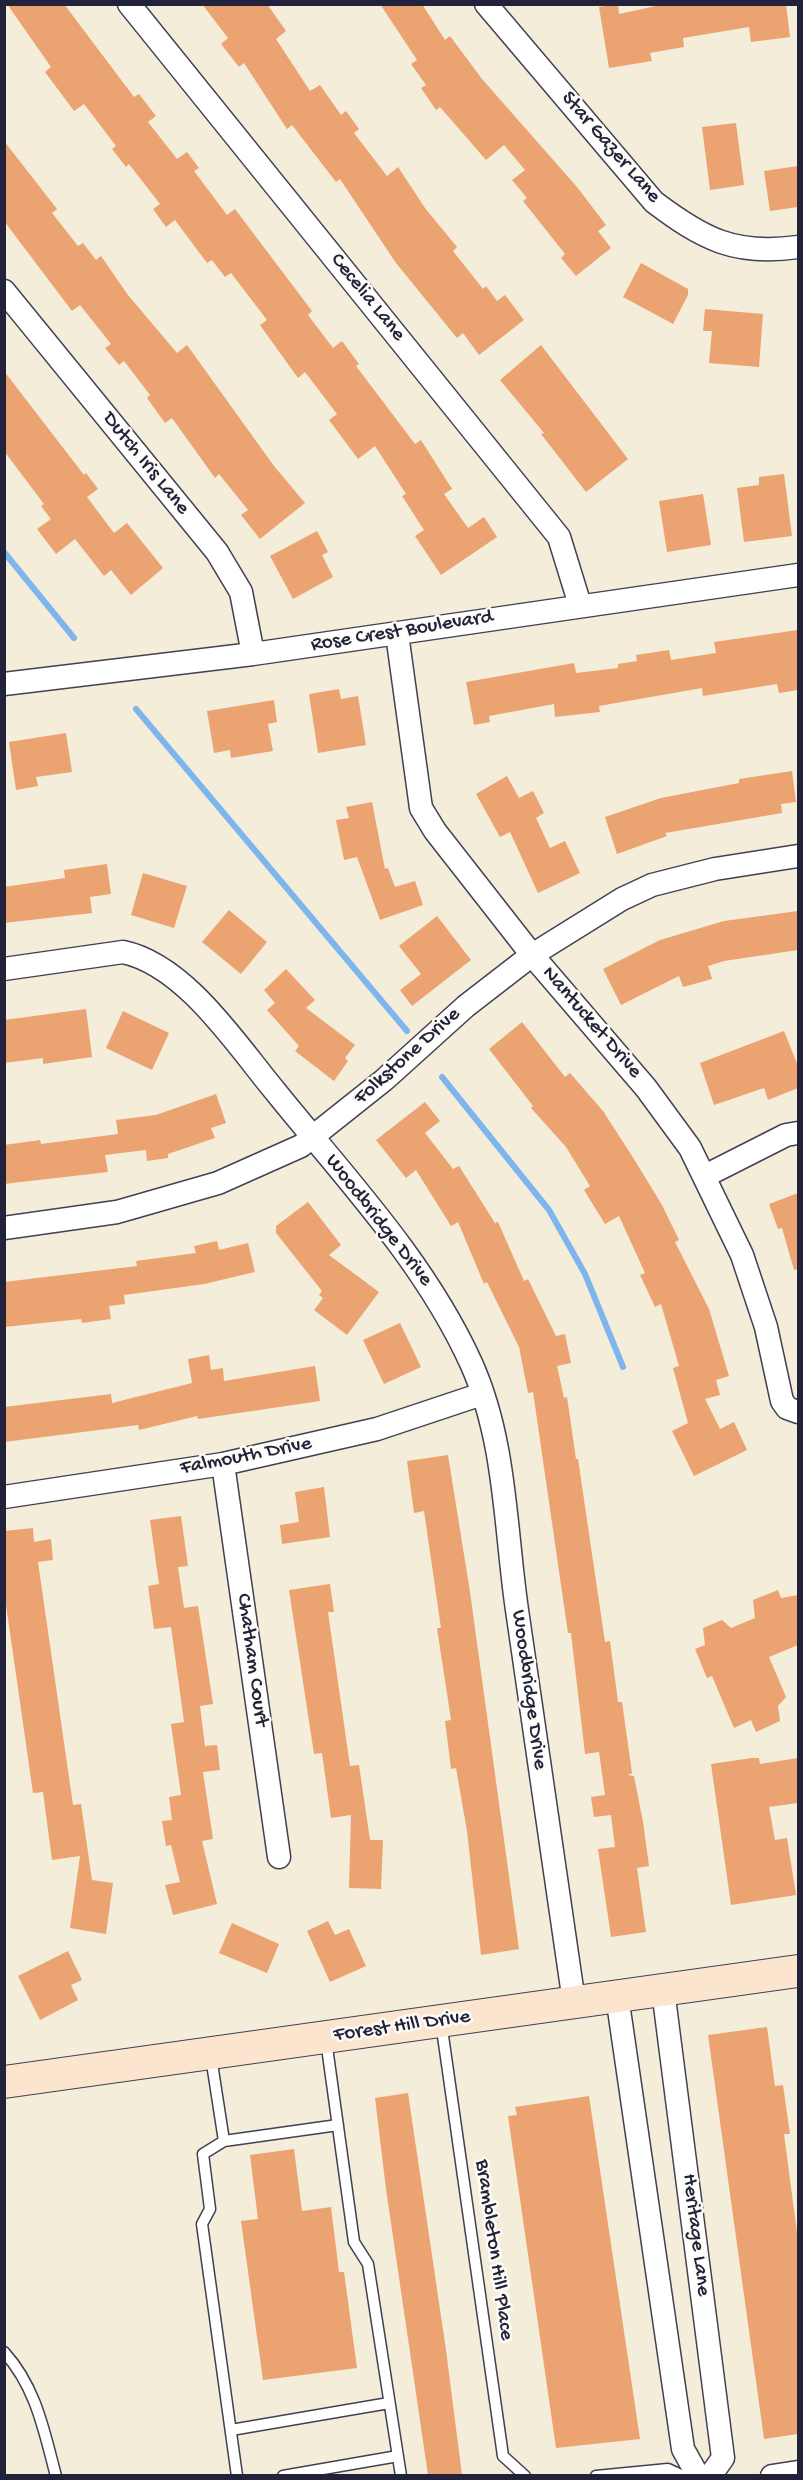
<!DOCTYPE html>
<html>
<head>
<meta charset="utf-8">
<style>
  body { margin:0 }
  #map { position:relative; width:803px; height:2480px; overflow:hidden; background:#f4edd9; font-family:"Gochi Hand",sans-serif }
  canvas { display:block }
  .frame { position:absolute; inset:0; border:6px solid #22223b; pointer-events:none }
</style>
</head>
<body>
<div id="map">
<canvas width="803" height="2480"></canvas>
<div class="frame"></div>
</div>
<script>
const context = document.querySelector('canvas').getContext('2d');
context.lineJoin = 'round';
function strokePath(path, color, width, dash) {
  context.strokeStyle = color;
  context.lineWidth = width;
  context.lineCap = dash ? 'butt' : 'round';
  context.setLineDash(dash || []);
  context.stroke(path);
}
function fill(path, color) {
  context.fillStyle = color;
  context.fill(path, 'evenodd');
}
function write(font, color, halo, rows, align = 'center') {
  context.font = font + ' "Gochi Hand",sans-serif';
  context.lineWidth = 5;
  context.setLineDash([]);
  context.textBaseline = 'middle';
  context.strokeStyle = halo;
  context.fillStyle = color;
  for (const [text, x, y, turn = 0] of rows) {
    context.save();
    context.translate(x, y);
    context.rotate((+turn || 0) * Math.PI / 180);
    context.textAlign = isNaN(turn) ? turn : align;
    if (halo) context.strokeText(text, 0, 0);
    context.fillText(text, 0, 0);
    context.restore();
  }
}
strokePath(new Path2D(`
  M 4,552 L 74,638
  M 136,709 L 407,1031
  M 442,1077 L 549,1210 L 585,1274 L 623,1367`), '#7eb5ed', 6);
fill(new Path2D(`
  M 7,4 L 64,4 L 134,97 L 139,94 L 156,116 L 148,122 L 177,159 L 187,152 L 199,168 L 194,171 L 227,215 L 235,209 L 312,311 L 308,315 L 333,348 L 342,341 L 359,364 L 356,366 L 415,444 L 421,440 L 452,489 L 444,494 L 468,528 L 484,517 L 497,537 L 441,575 L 415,536 L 424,530 L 402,496 L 406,494 L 375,446 L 358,459 L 329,420 L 337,414 L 305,372 L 298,378 L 260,325 L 267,320 L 231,273 L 225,277 L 212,260 L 207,263 L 175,220 L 166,227 L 153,209 L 160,204 L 129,164 L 126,167 L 112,149 L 116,146 L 84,104 L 74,111 L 45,72 L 51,67 Z
  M 202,4 L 267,4 L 286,31 L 276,39 L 310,91 L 320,85 L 341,115 L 346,111 L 359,129 L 354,133 L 387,176 L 398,167 L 425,208 L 457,247 L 453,251 L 483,289 L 486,286 L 497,301 L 505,295 L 524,320 L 479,355 L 463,333 L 457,338 L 396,263 L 340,179 L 336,182 L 292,125 L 287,129 L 244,63 L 239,67 L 221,44 L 228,38 Z
  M 380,4 L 422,4 L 445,40 L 450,36 L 482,79 L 577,187 L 606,225 L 598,231 L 611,248 L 576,276 L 561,258 L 565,254 L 523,201 L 527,198 L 512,180 L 525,170 L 504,145 L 486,160 L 440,107 L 436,110 L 421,88 L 426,85 L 411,64 L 417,60 Z
  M 618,4 L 619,14 L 665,4 L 786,4 L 790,37 L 751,42 L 749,27 L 683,38 L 684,47 L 650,53 L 652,61 L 609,68 L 599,7 Z
  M 736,123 L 744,185 L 710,190 L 702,127 Z
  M 4,141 L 57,209 L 52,213 L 78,246 L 83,243 L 96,260 L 101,256 L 128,295 L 177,353 L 187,345 L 274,466 L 305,503 L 260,539 L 241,515 L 248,510 L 219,474 L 215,478 L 172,418 L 165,423 L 147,398 L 150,395 L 124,361 L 119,365 L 105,348 L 111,344 L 80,305 L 72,311 L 4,221 Z
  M 798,166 L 798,207 L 770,211 L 764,171 Z
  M 641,263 L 688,289 L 688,295 L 673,324 L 623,297 Z
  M 705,309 L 763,314 L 759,367 L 709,363 L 712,331 L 703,331 Z
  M 541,345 L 628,459 L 586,492 L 541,434 L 544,433 L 500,380 Z
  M 4,371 L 84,475 L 86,473 L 98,489 L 87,497 L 114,533 L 127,523 L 163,568 L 131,595 L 111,570 L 104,576 L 75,539 L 56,554 L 37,529 L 51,519 L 41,506 L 44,504 L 4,451 Z
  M 784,474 L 792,536 L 744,542 L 737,488 L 759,485 L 759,477 Z
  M 703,494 L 711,545 L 667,552 L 659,501 Z
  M 317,531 L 328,552 L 322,555 L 333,577 L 293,599 L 270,556 Z
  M 798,630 L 798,690 L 779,693 L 777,684 L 703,696 L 702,688 L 599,706 L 600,712 L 555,717 L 554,704 L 489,716 L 490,722 L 474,725 L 466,682 L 574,663 L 576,673 L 618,668 L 618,664 L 637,661 L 636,655 L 669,650 L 671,660 L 716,653 L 714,642 Z
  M 339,689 L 341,699 L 358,696 L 366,745 L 318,753 L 309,694 Z
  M 274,700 L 277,722 L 268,724 L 273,751 L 231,758 L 230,750 L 214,753 L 207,711 Z
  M 66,733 L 72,772 L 36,777 L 38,786 L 16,790 L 9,742 Z
  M 792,771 L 796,802 L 781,804 L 782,813 L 665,833 L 667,836 L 617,854 L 605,817 L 661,798 L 739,783 L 739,779 Z
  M 507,776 L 519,798 L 533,791 L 544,813 L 536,818 L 550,848 L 565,841 L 580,873 L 538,893 L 510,832 L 500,837 L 476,794 Z
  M 372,802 L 385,869 L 388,868 L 395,887 L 415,881 L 423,905 L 380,920 L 357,857 L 344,860 L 336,820 L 349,818 L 346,807 Z
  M 107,864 L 111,894 L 90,897 L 92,913 L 4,923 L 4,887 L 65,878 L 64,870 Z
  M 143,873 L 187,886 L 174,928 L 131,915 Z
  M 229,910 L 267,942 L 241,974 L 202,942 Z
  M 798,911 L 798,950 L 724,961 L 708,966 L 712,979 L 683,987 L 679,976 L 621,1005 L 603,969 L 660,940 L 724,921 Z
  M 437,916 L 471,960 L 412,1006 L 400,990 L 421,974 L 399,946 Z
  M 286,969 L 315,1000 L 306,1008 L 355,1045 L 345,1058 L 348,1061 L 334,1081 L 295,1051 L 299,1046 L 267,1010 L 275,1003 L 264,990 Z
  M 86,1009 L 92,1057 L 43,1064 L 43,1058 L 4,1063 L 4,1020 Z
  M 123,1011 L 169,1033 L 152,1070 L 106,1048 Z
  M 522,1022 L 565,1077 L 570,1073 L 603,1111 L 634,1159 L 662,1205 L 679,1240 L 675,1242 L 709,1309 L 729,1376 L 716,1380 L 720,1395 L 705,1399 L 720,1429 L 734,1422 L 747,1450 L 694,1476 L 672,1431 L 688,1423 L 673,1368 L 679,1366 L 661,1304 L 655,1307 L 640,1275 L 645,1273 L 619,1216 L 605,1224 L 584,1190 L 590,1186 L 566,1147 L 531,1108 L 533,1106 L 489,1049 Z
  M 784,1031 L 798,1066 L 798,1088 L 768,1100 L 764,1088 L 714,1105 L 700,1063 Z
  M 216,1094 L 226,1123 L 211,1128 L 215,1138 L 168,1154 L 168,1158 L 147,1161 L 146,1150 L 105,1155 L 108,1172 L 4,1184 L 4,1145 L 40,1140 L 41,1144 L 118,1134 L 116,1120 L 156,1115 Z
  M 425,1102 L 440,1121 L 425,1133 L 453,1169 L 459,1166 L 495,1223 L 498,1222 L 524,1281 L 528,1279 L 556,1336 L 565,1334 L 571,1363 L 557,1366 L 564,1398 L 567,1397 L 576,1459 L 578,1459 L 605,1642 L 610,1641 L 618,1702 L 622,1702 L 632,1773 L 628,1775 L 634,1776 L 643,1822 L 649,1866 L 637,1868 L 646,1932 L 611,1937 L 598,1849 L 615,1847 L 611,1815 L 594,1817 L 591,1797 L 605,1795 L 599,1752 L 585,1754 L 571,1633 L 568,1633 L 533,1392 L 528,1393 L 519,1347 L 487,1282 L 484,1284 L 458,1222 L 451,1226 L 416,1170 L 406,1178 L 376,1140 Z
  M 798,1193 L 798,1269 L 794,1270 L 782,1228 L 778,1229 L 769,1204 Z
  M 308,1202 L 341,1245 L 329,1255 L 379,1292 L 347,1335 L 314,1310 L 323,1298 L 319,1295 L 322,1291 L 276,1233 L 276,1226 Z
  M 217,1241 L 219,1250 L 248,1243 L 255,1272 L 204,1284 L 124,1295 L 125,1304 L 109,1306 L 111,1319 L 82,1323 L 81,1319 L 4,1327 L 4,1282 L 137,1266 L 136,1261 L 196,1253 L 194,1246 Z
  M 400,1323 L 421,1367 L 384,1384 L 363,1340 Z
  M 209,1355 L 211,1370 L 223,1368 L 224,1381 L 315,1366 L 320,1401 L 198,1419 L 197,1416 L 139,1430 L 138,1425 L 4,1442 L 4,1407 L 111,1394 L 112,1403 L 192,1383 L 188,1359 Z
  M 448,1455 L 470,1592 L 519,1949 L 481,1955 L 467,1831 L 456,1768 L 451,1769 L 445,1721 L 451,1720 L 437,1628 L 441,1628 L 424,1511 L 414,1513 L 407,1461 Z
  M 324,1487 L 330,1537 L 282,1544 L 280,1525 L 299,1522 L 295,1492 Z
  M 181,1516 L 188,1566 L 178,1567 L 184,1608 L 198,1606 L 213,1704 L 200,1706 L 205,1746 L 217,1745 L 220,1770 L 203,1772 L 213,1839 L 202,1841 L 217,1904 L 173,1915 L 165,1885 L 180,1882 L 171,1845 L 166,1846 L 162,1821 L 172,1820 L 169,1797 L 181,1795 L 171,1724 L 184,1722 L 171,1627 L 154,1629 L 148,1586 L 159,1584 L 150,1520 Z
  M 33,1528 L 34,1542 L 51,1539 L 53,1560 L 38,1562 L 73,1805 L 81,1804 L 92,1880 L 113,1883 L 106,1934 L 70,1928 L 80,1856 L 52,1860 L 43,1792 L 33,1793 L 4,1591 L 4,1531 Z
  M 330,1584 L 334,1612 L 328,1612 L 350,1766 L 359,1765 L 370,1840 L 383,1840 L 381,1889 L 349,1888 L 351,1815 L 331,1818 L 322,1753 L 314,1754 L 289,1590 Z
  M 778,1590 L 781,1598 L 798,1595 L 798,1645 L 769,1657 L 786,1697 L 778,1706 L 780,1721 L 756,1732 L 751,1720 L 734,1728 L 712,1676 L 707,1678 L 695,1649 L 705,1645 L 703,1628 L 722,1620 L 731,1628 L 755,1618 L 753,1600 Z
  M 752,1758 L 759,1758 L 760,1764 L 798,1758 L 798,1803 L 769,1807 L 775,1840 L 787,1838 L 796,1895 L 731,1905 L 711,1764 Z
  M 328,1921 L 335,1935 L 349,1929 L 366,1966 L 330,1982 L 307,1931 Z
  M 232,1923 L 279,1944 L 267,1973 L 219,1953 Z
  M 68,1951 L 82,1980 L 71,1985 L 78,2000 L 40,2020 L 18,1976 Z
  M 767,2027 L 775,2086 L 783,2085 L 790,2134 L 784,2134 L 798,2240 L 798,2434 L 764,2439 L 708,2035 Z
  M 408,2093 L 446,2350 L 462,2475 L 428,2475 L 386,2189 L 375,2098 Z
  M 589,2096 L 640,2439 L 556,2448 L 508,2116 L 517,2115 L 515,2107 Z
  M 294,2149 L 302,2211 L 331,2207 L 339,2272 L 344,2272 L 357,2368 L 263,2380 L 241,2221 L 258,2219 L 250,2155 Z`), '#eba371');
const lane = new Path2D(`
  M 441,2022 L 503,2456 L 525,2476
  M 326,2040 L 354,2242 L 368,2264 L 401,2476
  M 211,2057 L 224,2141 L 203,2154 L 210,2209 L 202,2224 L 237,2476
  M 224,2141 L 338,2125
  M 4,2352 C 36,2387 44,2431 56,2476
  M 231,2430 L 389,2403
  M 283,2476 L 398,2456
  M 596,2476 L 668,2469 L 683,2476`);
const street = new Path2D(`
  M 129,4 L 559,537 L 580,605
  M 486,4 L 654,202 C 703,239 735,256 798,247
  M 4,291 L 217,552 L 241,592 L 253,654
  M 397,634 L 421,808 L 435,831 L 532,955 L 646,1088 L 690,1148 L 742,1255 L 766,1327 L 782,1401 L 787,1408 L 798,1412
  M 4,684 L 253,654 L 798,575
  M 4,969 L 123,952 C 185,965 236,1044 275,1091 C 345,1178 424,1260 471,1363 C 506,1440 505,1528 517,1610 C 536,1741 554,1872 574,2002
  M 705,1176 L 786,1135 L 798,1133
  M 4,1228 L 117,1212 L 218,1183 L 301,1146 L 384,1080 L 466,1006 L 532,955 L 622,899 L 652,885 L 715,869 L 798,856
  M 223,1464 L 279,1857
  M 4,1497 L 223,1464 L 377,1429 L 482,1394
  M 663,1990 L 723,2458 L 710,2476
  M 617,1996 L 683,2449 L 698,2476
  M 772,2476 L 798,2472`);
const secondary = new Path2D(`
  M 4,2082 L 798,1971`);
strokePath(lane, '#424053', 13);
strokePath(street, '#424053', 25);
strokePath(secondary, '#424053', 34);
strokePath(lane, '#fff', 10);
strokePath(street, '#fff', 22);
strokePath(secondary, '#fce5cf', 32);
write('21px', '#22223b', '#fdfcf7', [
  ["Star Gazer Lane",610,148,49],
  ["Cecelia Lane",367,298,51],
  ["Dutch Iris Lane",145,464,51],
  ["Rose Crest Boulevard",402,632,-9],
  ["Nantucket Drive",591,1023,49],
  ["Folkstone Drive",408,1057,-42],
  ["Woodbridge Drive",378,1221,52],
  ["Falmouth Drive",246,1457,-11],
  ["Chatham Court",251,1660,82],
  ["Woodbridge Drive",528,1690,82],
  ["Forest Hill Drive",402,2027,-8],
  ["Heritage Lane",695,2235,83],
  ["Brambleton Hill Place",493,2250,82]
]);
</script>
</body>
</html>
